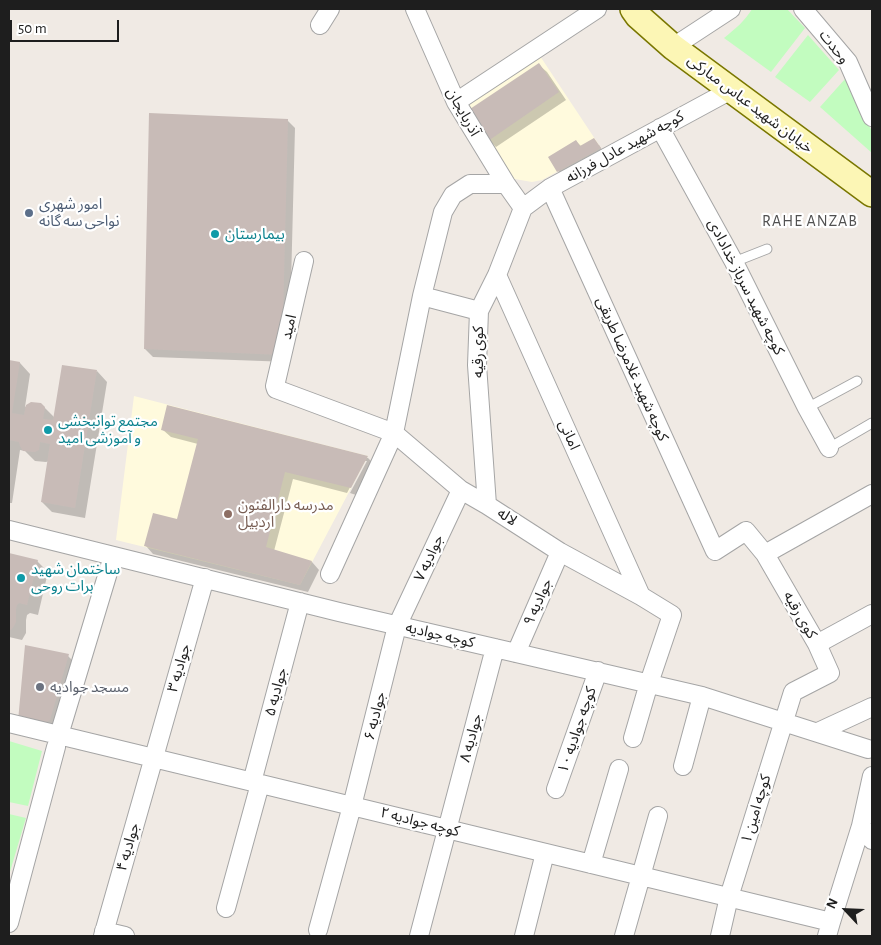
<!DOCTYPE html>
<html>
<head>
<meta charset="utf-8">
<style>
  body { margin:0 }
  #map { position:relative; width:881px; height:945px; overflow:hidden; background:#f0eae4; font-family:"Alegreya Sans",sans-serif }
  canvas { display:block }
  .frame { position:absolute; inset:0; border:10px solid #1e1e1e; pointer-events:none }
  .north { position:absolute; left:821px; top:885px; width:50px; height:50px; -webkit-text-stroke:4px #fff; paint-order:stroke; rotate:295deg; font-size:14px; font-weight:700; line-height:20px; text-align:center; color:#1e1e1e }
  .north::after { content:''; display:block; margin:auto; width:18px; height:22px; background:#1e1e1e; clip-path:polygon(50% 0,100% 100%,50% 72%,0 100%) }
  .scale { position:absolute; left:10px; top:20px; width:109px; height:22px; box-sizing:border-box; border:2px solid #1e1e1e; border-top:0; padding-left:6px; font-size:15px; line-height:18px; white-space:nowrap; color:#1e1e1e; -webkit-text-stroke:4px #fff; paint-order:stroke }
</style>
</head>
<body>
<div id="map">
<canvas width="881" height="945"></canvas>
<div class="frame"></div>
<div class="north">N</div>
<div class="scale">50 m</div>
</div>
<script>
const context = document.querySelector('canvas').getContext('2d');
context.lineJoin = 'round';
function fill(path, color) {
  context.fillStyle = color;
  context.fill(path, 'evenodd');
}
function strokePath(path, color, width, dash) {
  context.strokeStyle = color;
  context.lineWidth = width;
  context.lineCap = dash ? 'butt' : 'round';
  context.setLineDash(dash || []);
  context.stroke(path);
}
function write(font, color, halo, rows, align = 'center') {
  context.font = font + ' "Alegreya Sans","Noto Sans Arabic",sans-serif';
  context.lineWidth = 4.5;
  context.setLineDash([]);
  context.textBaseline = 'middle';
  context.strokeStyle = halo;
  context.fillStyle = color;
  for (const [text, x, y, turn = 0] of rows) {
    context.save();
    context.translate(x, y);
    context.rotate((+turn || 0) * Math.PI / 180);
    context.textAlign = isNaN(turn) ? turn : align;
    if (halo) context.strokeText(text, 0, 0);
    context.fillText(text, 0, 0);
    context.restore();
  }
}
fill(new Path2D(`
  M 540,56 L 601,148 L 542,180 L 532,182 L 509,178 L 465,107 Z
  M 134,396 L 368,456 L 300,585 L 116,540 Z`), '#fffadd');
fill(new Path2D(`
  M 752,9 L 787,9 L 805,28 L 771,72 L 724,38 C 735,29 745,21 752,9 Z
  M 808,35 L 839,70 L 810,102 L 775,77 Z
  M 845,79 L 855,94 L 872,132 L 872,153 L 820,107 Z
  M 9,741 L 42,751 L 28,806 L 9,802 Z
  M 9,814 L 26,818 L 9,875 Z`), '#c2fcbf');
fill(new Path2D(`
  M 539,65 L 547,72 L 566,100 L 496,147 L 489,140 Z
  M 287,120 L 295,128 L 289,362 L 153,357 L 145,349 Z
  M 576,141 L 582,147 L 599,145 L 605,154 L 563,176 L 558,171 Z
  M 9,361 L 20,363 L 30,374 L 25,407 L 31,403 L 41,404 L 55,418 L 97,371 L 107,382 L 85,518 L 52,512 L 42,502 L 49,461 L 46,462 L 35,461 L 25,451 L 20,450 L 12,503 L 9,503 Z
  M 168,406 L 368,458 L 375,465 L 359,496 L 350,493 L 367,461 L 364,461 L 347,493 L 293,479 L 274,551 L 312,562 L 319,570 L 308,592 L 153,554 L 146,546 L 178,520 L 198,444 L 171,437 L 163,430 Z
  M 9,555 L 37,561 L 48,572 L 38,615 L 30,613 L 27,615 L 26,620 L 26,633 L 22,640 L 9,637 Z
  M 68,656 L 78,666 L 60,731 L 30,731 Z`), '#0003');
fill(new Path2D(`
  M 539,63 L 559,92 L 488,141 L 467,111 Z
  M 149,113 L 288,119 L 282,355 L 144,349 Z
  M 594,138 L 601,148 L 557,172 L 548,157 L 576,140 L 580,146 Z
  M 9,360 L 20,362 L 12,413 L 24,415 L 26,405 L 31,402 L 41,403 L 45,407 L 43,419 L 53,420 L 62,365 L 97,370 L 75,508 L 41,502 L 50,444 L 40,442 L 39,450 L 35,452 L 23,451 L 20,446 L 19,442 L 9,440 Z
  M 167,405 L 368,456 L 351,488 L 285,472 L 266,547 L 312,561 L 300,585 L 144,546 L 153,513 L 177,519 L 198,439 L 161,430 Z
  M 9,553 L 38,560 L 27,605 L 19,603 L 17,605 L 16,609 L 16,622 L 14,626 L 11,630 L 9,629 Z
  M 25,645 L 69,654 L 50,720 L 42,724 L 18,721 Z`), '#c8bbb7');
const lane = new Path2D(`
  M 734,262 L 767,249
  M 807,408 L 857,381
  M 829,448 L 872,423`);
const street = new Path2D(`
  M 415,9 L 456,102 L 506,184 L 523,208
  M 803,9 L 848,62 L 872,117
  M 320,25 L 330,9
  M 673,47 L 731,9
  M 456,102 L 597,9
  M 660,128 L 734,262 L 807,408 L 829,448
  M 550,188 L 715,551 L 746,531 L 765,554 L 817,644 L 830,673 L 793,692 L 729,897 L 720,936
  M 523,208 L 550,188 L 731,90
  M 304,261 L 275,386 L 276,389 L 394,433 L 461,490 L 487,505 L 560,552 L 641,596 L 672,615 L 649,683 L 633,738
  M 497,275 L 641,596
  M 422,296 L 479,311
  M 487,505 L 477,365 L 479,311 L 497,275 L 523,208
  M 9,530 L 339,612 L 702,696 L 868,749
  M 765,554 L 872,494
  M 330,574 L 394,433 L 422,296 L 443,212 L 453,195 L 470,184 L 506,184
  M 817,644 L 872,614
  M 516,653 L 560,552
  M 9,723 L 831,922
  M 818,732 L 872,707
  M 59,735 L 113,556
  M 683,766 L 702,696
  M 252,782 L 300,602
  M 556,789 L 598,671
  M 861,826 L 872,840
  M 591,864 L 619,769
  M 226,908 L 260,784
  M 9,923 L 56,747
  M 318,930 L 352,806 L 397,626 L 461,490
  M 104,931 L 125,936
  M 103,936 L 205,578
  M 419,936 L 495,648
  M 524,936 L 545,853
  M 624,936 L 658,816
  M 827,936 L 831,922 L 861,826 L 872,776`);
const secondary = new Path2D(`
  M 633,9 L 638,16 L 673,47 L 872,194`);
strokePath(lane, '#a5a5a5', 11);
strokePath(street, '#a5a5a5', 20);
strokePath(secondary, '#7a7700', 28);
strokePath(lane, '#fff', 9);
strokePath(street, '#fff', 18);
strokePath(secondary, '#fcf6b5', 25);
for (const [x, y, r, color] of [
  [29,213,5,"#5c6f8a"],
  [215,234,5,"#0f9aa8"],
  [48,430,5,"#0f9aa8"],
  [228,514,5,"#8d6e63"],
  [21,578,5,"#0f9aa8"],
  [40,687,5,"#6b7280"]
]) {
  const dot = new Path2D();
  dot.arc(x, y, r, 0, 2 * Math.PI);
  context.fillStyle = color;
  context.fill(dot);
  strokePath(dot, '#fff', 2);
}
write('15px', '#1e1e1e', '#fff', [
  ["وحدت",834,47,52],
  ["خیابان شهید عباس مبارکی",750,104,37],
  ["آذربایجان",463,112,61],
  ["کوچه شهید عادل فرزانه",625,147,-29],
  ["کوچه شهید سرباز خدادادی",746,287,63],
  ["امید",289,327,-77],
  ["کوی رقیه",478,352,-90],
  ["کوچه شهید غلامرضا طریقی",632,369,66],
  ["امانی",569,435,66],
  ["لاله",507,517,33],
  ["جوادیه ۷",429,558,-65],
  ["جوادیه ۹",538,602,-66],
  ["کوی رقیه",800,615,60],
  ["کوچه جوادیه",440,635,13],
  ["جوادیه ۳",179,668,-74],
  ["جوادیه ۵",276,692,-75],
  ["جوادیه ۶",375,716,-76],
  ["کوچه جوادیه ۱۰",577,730,-71],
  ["جوادیه ۸",471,738,-75],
  ["کوچه امین ۱",756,809,-73],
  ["کوچه جوادیه ۲",420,822,14],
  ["جوادیه ۴",128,847,-74]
]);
write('15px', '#4e5e75', '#fff', [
  ["امور شهری",39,204],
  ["نواحی سه گانه",39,221]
], 'left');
write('15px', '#0d838f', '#fff', [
  ["بیمارستان",225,234],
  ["مجتمع توانبخشی",58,421],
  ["و آموزشی امید",58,438],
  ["ساختمان شهید",31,569],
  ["برات روحی",31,586]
], 'left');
write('15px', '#785e54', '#fff', [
  ["مدرسه دارالفنون",238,505],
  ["اردبیل",238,522]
], 'left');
write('15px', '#5b616d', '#fff', [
  ["مسجد جوادیه",50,687]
], 'left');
context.letterSpacing = '1px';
write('16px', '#515151', '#fff', [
  ["RAHE ANZAB",810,221]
]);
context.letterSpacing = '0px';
</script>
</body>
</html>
